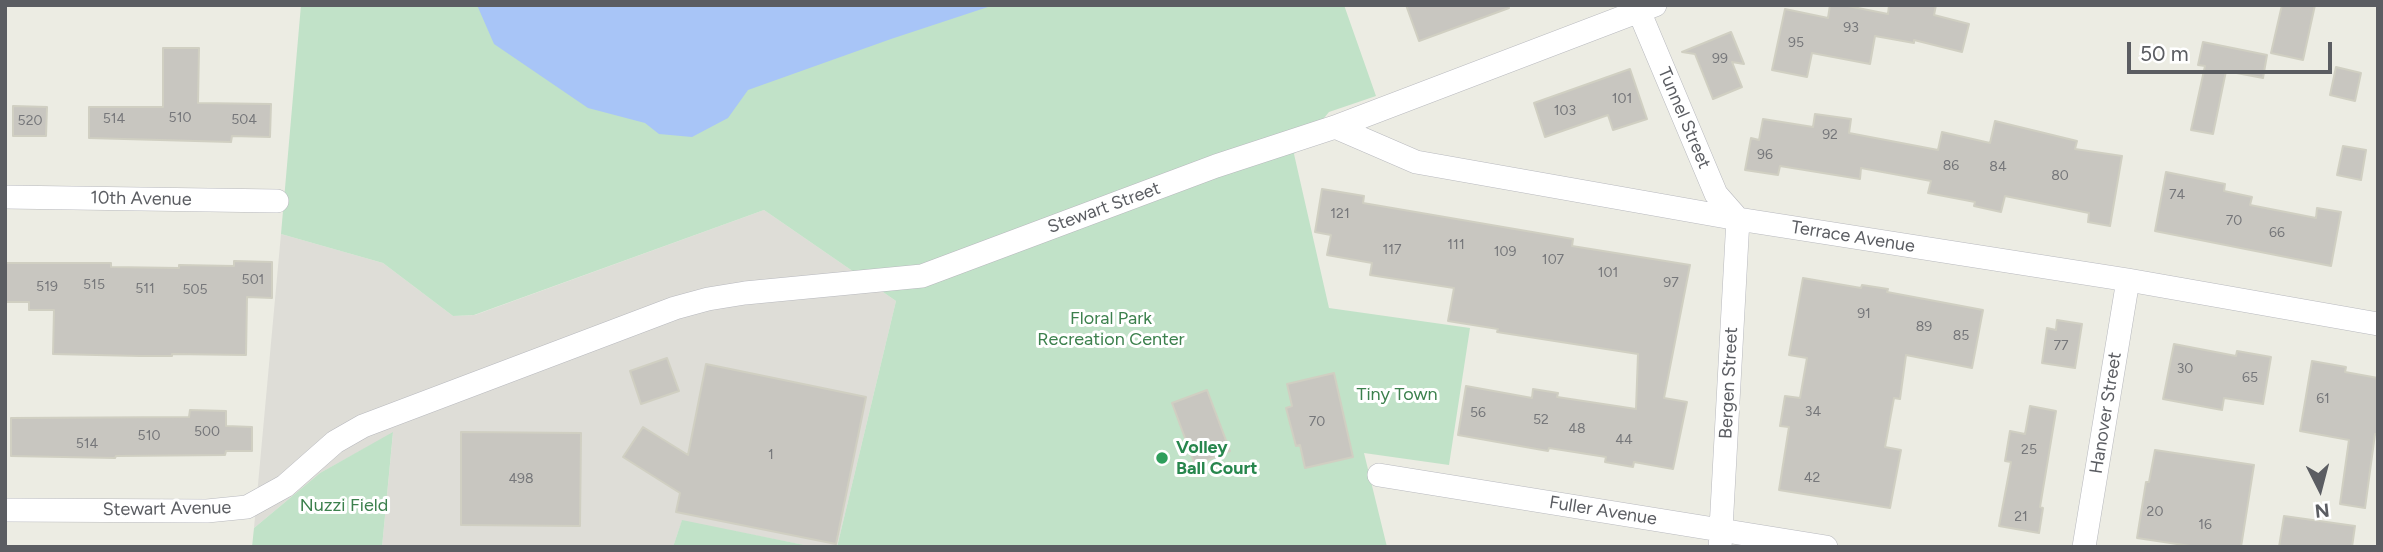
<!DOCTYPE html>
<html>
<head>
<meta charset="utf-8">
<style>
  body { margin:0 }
  #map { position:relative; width:2383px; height:552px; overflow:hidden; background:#ecece3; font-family:Figtree,sans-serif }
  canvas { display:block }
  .frame { position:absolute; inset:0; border:7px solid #5b5d62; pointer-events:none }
  .north { position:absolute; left:2285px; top:454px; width:70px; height:70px; -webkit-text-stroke:5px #fff; paint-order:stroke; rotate:174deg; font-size:19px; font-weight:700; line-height:28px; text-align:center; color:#5b5d62 }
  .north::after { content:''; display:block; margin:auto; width:24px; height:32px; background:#5b5d62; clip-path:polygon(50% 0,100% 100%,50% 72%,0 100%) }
  .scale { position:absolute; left:2127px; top:42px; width:205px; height:32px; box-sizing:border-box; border:4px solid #5b5d62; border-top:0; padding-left:9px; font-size:21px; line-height:24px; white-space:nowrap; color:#5b5d62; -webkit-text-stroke:5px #fff; paint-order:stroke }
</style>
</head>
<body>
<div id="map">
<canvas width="2383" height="552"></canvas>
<div class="frame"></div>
<div class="north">N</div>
<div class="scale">50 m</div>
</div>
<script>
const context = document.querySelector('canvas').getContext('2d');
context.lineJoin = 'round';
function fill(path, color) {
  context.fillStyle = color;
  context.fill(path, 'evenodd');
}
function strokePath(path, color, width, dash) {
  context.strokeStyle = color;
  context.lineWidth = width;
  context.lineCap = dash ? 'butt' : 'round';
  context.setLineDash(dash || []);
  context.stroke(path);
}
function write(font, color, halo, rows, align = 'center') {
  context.font = font + ' Figtree,sans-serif';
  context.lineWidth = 6;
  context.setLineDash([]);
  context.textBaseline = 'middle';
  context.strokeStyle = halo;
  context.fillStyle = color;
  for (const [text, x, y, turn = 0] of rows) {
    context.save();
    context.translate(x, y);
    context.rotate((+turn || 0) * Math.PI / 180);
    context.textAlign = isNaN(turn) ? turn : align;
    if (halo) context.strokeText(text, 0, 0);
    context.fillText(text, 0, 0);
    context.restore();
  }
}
fill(new Path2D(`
  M 764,210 L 896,301 L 837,547 L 814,547 L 682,521 L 673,547 L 382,547 L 393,433 L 320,473 L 254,528 L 281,234 L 383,263 L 453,316 L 475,315 Z`), '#deddd7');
fill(new Path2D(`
  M 301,5 L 1344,5 L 1376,96 L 1329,112 L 1294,154 L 1329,308 L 1470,328 L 1449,465 L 1364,453 L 1387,547 L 837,547 L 896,301 L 764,210 L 474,315 L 453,316 L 383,263 L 281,234 Z
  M 393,432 L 382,547 L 252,547 L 254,528 L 320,473 Z
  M 682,520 L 814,547 L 673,547 Z`), '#c1e2c8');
fill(new Path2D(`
  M 477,5 L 994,5 L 891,39 L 748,90 L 728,118 L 692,137 L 659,134 L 645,123 L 588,108 L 494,44 Z`), '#a8c5f7');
const building = new Path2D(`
  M 1406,5 L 1508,5 L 1509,8 L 1419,41 Z
  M 1830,5 L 1843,5 L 1888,14 L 1889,5 L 1936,5 L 1934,15 L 1969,24 L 1962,52 L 1914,40 L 1914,43 L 1875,36 L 1870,64 L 1812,53 L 1807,77 L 1772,70 L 1785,9 L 1828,18 Z
  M 2282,5 L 2315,5 L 2303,60 L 2271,53 Z
  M 1731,32 L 1744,64 L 1732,62 L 1742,87 L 1713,99 L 1695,54 L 1682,52 Z
  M 2203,42 L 2267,55 L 2263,78 L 2226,71 L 2213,134 L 2191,130 L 2205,66 L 2198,65 Z
  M 163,48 L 199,48 L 198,103 L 271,104 L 270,137 L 232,136 L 231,142 L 89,138 L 89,107 L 163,107 Z
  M 2336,67 L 2361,73 L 2355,101 L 2330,95 Z
  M 1630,69 L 1647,119 L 1613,130 L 1608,115 L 1545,137 L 1534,103 Z
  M 13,106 L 47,107 L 46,136 L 13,136 Z
  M 1815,114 L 1851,119 L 1849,133 L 1938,150 L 1942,132 L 1990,143 L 1995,121 L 2077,141 L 2075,149 L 2122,156 L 2110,226 L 2088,222 L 2089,213 L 2005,196 L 2001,212 L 1974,206 L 1975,202 L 1928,193 L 1931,181 L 1861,168 L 1860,179 L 1780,166 L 1778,175 L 1745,170 L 1751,138 L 1759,140 L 1763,119 L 1813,127 Z
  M 2343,146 L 2366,150 L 2361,180 L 2337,175 Z
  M 2166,172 L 2225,184 L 2224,191 L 2252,197 L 2250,205 L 2316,218 L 2317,208 L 2341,212 L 2331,266 L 2155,231 Z
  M 1322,189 L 1364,196 L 1363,203 L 1573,239 L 1572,246 L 1690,265 L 1664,398 L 1687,402 L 1673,469 L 1634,462 L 1633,467 L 1605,462 L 1606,457 L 1549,448 L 1548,451 L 1458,435 L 1466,386 L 1532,398 L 1533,389 L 1558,393 L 1557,397 L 1636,409 L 1638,354 L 1497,332 L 1498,329 L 1448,321 L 1454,288 L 1370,275 L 1372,263 L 1327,255 L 1331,235 L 1315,232 Z
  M 234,261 L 272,262 L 272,298 L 247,297 L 246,355 L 172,354 L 172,356 L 140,356 L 53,354 L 54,310 L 29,310 L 29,302 L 5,302 L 5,263 L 111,263 L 111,267 L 179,268 L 179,265 L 234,266 Z
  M 1803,278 L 1861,288 L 1862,285 L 1888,289 L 1887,292 L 1983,310 L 1972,368 L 1906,355 L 1900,399 L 1894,398 L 1885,447 L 1901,450 L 1890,508 L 1779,490 L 1789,427 L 1780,426 L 1785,396 L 1800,398 L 1807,358 L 1789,355 Z
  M 2057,320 L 2082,324 L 2075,368 L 2042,363 L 2047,328 L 2056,330 Z
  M 2174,344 L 2236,356 L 2237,351 L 2271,357 L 2263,404 L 2224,398 L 2222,410 L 2163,399 Z
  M 667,358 L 679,391 L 641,404 L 630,371 Z
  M 2312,361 L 2346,367 L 2345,372 L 2378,378 L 2378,435 L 2375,434 L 2365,508 L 2340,504 L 2349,440 L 2300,431 Z
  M 706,364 L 866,397 L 836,544 L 676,512 L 680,493 L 623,457 L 643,427 L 688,455 Z
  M 1334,373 L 1353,457 L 1305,468 L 1300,445 L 1296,446 L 1286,408 L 1292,406 L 1287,384 Z
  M 1207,390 L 1230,451 L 1195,465 L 1172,403 Z
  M 2030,406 L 2056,411 L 2040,507 L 2043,508 L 2039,533 L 1999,526 L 2011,462 L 2005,461 L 2010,431 L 2025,434 Z
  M 190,410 L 226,411 L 226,426 L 252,427 L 252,451 L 226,451 L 225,455 L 116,456 L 115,458 L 11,456 L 11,418 L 189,417 Z
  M 461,432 L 581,433 L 580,526 L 461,525 Z
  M 2155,450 L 2254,465 L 2241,547 L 2197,547 L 2137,538 L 2146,482 L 2149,482 Z
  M 2284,516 L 2355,526 L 2352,547 L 2279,547 Z`);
fill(building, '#c8c6c0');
strokePath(building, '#d0cfc2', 2);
const minor = new Path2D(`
  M 1639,11 L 1716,194 L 1738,219 L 1720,547
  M 1335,127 L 1416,162 L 1738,219 L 2128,280 L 2378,324
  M 5,197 L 277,201
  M 1379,475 L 1826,547
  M 5,510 L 207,511 L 247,507 L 285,486 L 335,442 L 363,426 L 675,308 L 708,299 L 745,293 L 922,276 L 1216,166 L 1335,127 L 1655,5
  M 2084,547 L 2128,280`);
strokePath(minor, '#b8b9be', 24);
strokePath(minor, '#fff', 23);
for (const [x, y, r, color] of [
  [1162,458,7,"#2e9e5b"]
]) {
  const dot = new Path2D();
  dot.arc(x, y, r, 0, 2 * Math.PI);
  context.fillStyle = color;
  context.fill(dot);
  strokePath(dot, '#fff', 2.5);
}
write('14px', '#76777a', null, [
  ["93",1851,28],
  ["95",1796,43],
  ["99",1720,59],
  ["101",1622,99],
  ["103",1565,111],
  ["510",180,118],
  ["514",114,119],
  ["504",244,120],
  ["520",30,121],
  ["92",1830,135],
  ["96",1765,155],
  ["86",1951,166],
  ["84",1998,167],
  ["80",2060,176],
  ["74",2177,195],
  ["121",1340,214],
  ["70",2234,221],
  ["66",2277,233],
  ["111",1456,245],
  ["117",1392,250],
  ["109",1505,252],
  ["107",1553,260],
  ["101",1608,273],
  ["501",253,280],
  ["97",1671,283],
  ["515",94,285],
  ["519",47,287],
  ["511",145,289],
  ["505",195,290],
  ["91",1864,314],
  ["89",1924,327],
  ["85",1961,336],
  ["77",2061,346],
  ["30",2185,369],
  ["65",2250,378],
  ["61",2323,399],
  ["34",1813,412],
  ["56",1478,413],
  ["52",1541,420],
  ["70",1317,422],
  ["48",1577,429],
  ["500",207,432],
  ["510",149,436],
  ["44",1624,440],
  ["514",87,444],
  ["25",2029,450],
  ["1",771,455],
  ["42",1812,478],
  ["498",521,479],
  ["20",2155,512],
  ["21",2021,517],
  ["16",2205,525]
]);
write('18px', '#5b5d62', '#fff', [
  ["Tunnel Street",1684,118,67],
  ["10th Avenue",141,199,1],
  ["Stewart Street",1104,208,-20],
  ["Terrace Avenue",1853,237,9],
  ["Bergen Street",1729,383,-87],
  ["Hanover Street",2106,413,-81],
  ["Stewart Avenue",167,509,-1],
  ["Fuller Avenue",1603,511,9]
]);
write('18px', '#3c804d', '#fff', [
  ["Floral Park",1111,319],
  ["Recreation Center",1111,340],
  ["Tiny Town",1397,395],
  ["Nuzzi Field",344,506]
]);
write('bold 18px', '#27864d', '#fff', [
  ["Volley",1176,448],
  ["Ball Court",1176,469]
], 'left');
</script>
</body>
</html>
